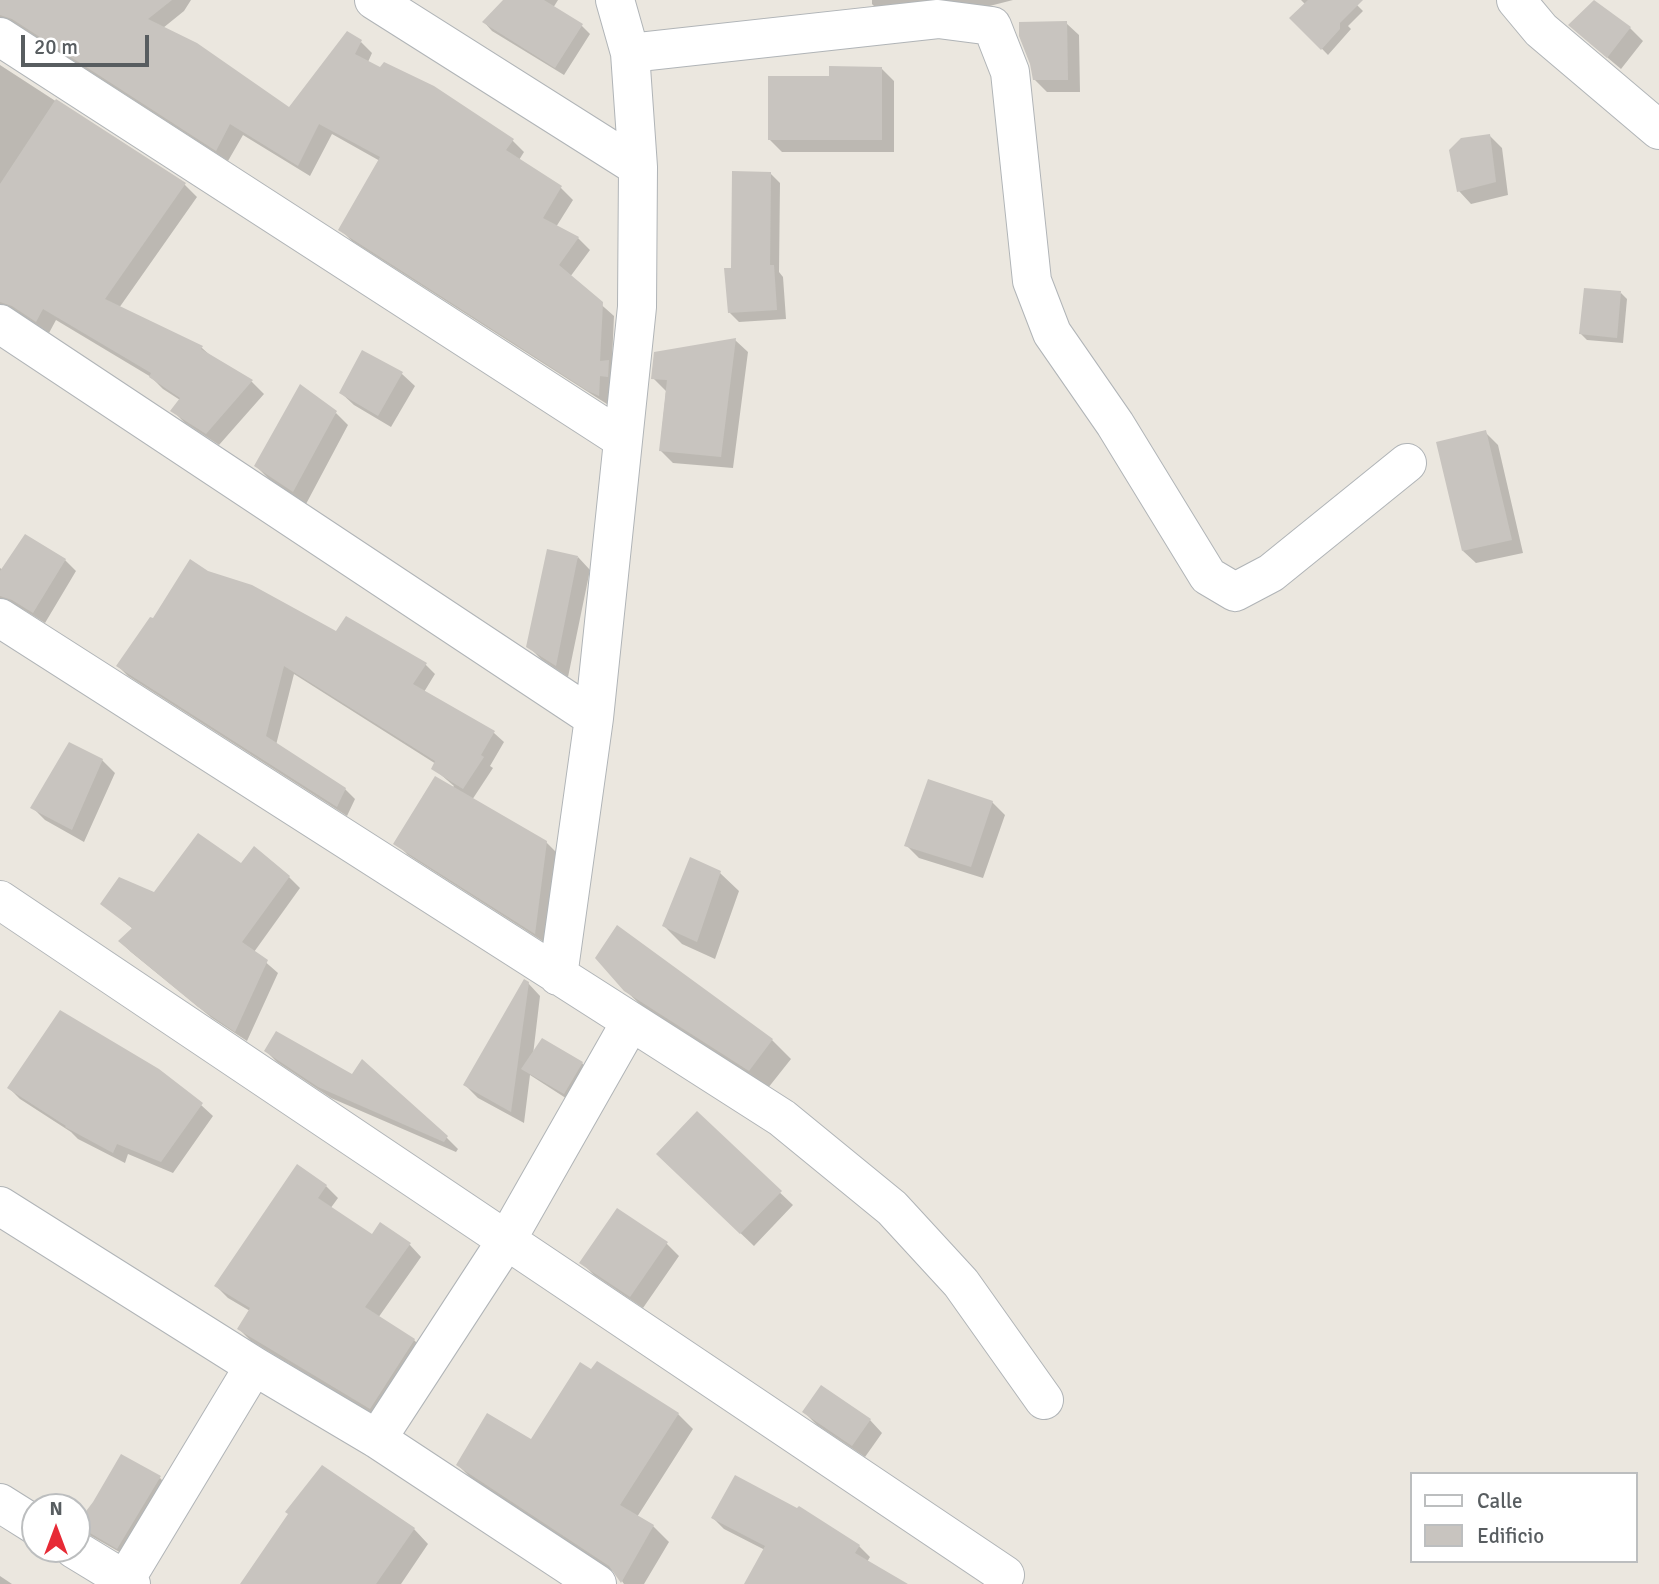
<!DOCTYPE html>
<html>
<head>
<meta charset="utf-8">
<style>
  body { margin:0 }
  #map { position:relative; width:1659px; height:1584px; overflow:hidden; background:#ebe7df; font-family:Signika,sans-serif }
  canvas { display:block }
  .legend { position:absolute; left:1410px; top:1472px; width:228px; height:91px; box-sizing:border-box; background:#fff; border:2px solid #bcbebf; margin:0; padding:9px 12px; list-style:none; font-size:21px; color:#585d60 }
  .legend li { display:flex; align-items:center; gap:14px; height:35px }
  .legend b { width:35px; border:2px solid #bcbebf }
  .north { position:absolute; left:21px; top:1493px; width:70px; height:70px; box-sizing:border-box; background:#fff; border:2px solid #bcbebf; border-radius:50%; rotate:0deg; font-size:19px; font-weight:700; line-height:28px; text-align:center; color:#585d60 }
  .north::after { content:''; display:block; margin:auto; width:24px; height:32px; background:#e72a36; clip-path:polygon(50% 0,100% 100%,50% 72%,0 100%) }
  .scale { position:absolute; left:21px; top:35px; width:128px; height:32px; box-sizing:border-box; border:4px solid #585d60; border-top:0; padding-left:9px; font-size:21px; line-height:24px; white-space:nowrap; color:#585d60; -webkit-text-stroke:5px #fff; paint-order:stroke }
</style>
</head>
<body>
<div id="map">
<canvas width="1659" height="1584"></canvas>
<ul class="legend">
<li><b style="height:9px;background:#fff"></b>Calle</li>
<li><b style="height:19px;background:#c8c4bf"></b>Edificio</li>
</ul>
<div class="north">N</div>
<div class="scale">20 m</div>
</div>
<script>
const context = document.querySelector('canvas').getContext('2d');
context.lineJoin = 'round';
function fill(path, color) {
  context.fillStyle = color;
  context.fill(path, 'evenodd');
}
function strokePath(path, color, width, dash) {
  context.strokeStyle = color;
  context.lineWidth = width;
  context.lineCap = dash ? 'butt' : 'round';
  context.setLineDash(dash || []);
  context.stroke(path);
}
fill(new Path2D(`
  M 0,0 L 191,0 L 184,11 L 163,28 L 290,109 L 361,42 L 372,53 L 368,62 L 512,140 L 524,152 L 519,160 L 561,188 L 573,200 L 556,227 L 578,238 L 590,250 L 570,277 L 614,316 L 610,406 L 352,241 L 340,229 L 380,161 L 332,134 L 310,176 L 243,135 L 228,161 L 25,30 L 13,26 L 0,26 Z
  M 506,0 L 558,0 L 553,8 L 582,26 L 590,34 L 564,75 L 492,31 L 484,22 Z
  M 872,0 L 1013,0 L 970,11 L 884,16 L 872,4 Z
  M 1301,0 L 1352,0 L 1363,11 L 1348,26 L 1351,29 L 1328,55 L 1292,18 L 1306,5 Z
  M 1594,3 L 1630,28 L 1643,41 L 1621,69 L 1583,37 Z
  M 1066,23 L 1079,35 L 1080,92 L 1047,92 L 1034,79 L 1032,64 Z
  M 0,65 L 185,185 L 197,197 L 119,308 L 202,348 L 212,357 L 252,382 L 264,394 L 219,445 L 185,423 L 172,410 L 180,400 L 163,389 L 151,377 L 56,320 L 49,333 L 26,318 L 16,314 L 0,317 Z
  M 882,69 L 894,81 L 894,152 L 782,152 L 769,139 L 831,78 Z
  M 1489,135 L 1502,148 L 1508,195 L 1471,204 L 1459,191 Z
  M 770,173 L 780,183 L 779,272 L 783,277 L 786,319 L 739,322 L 729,312 L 733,270 Z
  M 1621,293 L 1627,299 L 1623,343 L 1587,340 L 1581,334 Z
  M 735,340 L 748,352 L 733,468 L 673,463 L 660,450 L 666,391 L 653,378 Z
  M 362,352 L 402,374 L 415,386 L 391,427 L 354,405 L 341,393 Z
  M 336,413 L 348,425 L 306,504 L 269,479 L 256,466 Z
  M 1485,432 L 1498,445 L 1523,553 L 1476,563 L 1463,551 Z
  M 578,557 L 590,570 L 568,677 L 541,659 L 528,646 Z
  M 65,560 L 76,571 L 45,623 L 24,610 L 14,606 L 0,610 L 0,568 L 3,570 Z
  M 208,572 L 337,633 L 425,664 L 435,674 L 424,692 L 494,733 L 504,742 L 490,766 L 493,768 L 472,800 L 546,842 L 559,855 L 547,944 L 408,855 L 396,843 L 454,786 L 433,768 L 436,764 L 294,674 L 276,745 L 345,789 L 355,799 L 347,816 L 128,676 L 118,666 L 154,621 Z
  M 102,760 L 115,773 L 84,842 L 45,820 L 32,807 Z
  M 992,802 L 1005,815 L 983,878 L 919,858 L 906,845 Z
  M 691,859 L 720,873 L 739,891 L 715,959 L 682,944 L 664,926 Z
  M 241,865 L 289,877 L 300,888 L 254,952 L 278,973 L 247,1041 L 212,1018 L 131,952 L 120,941 L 133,929 L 103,904 L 155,894 Z
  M 618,928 L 772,1040 L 791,1059 L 768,1088 L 645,1009 L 625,990 Z
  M 528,983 L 540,996 L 533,1055 L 582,1063 L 592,1074 L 575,1104 L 530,1075 L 524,1123 L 478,1098 L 465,1085 Z
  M 266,1051 L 447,1138 L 458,1149 L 456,1152 L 331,1098 L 277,1062 Z
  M 9,1088 L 201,1105 L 213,1116 L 173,1173 L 128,1154 L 125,1163 L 78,1139 L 71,1132 L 20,1099 Z
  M 697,1114 L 793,1205 L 754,1246 L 671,1167 Z
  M 326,1186 L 338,1198 L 330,1209 L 372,1237 L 410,1245 L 421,1257 L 378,1318 L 414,1340 L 426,1352 L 382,1420 L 251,1341 L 239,1329 L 250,1311 L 228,1298 L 216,1286 Z
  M 666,1243 L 679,1256 L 643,1308 L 594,1275 L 581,1262 Z
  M 804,1412 L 870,1420 L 882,1433 L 865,1457 L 817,1425 Z
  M 678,1414 L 693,1429 L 637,1517 L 653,1526 L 669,1542 L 644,1584 L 624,1584 L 617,1574 L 473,1480 L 458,1465 L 532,1441 Z
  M 160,1478 L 165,1483 L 123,1554 L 77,1528 L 95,1503 Z
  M 713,1518 L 859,1546 L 870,1557 L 867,1562 L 905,1584 L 746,1584 L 765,1550 L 724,1529 Z
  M 414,1529 L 428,1544 L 401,1584 L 242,1584 Z
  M 0,1576 L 12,1584 L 0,1584 Z`), '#0003');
fill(new Path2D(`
  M 0,0 L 172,0 L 148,19 L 197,43 L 289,107 L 347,31 L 362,40 L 355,54 L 380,67 L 384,62 L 434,86 L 514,139 L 506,150 L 562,186 L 543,218 L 579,237 L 559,265 L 603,302 L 600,361 L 609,360 L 608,377 L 600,376 L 599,396 L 588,391 L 338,230 L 380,157 L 319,124 L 298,166 L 230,124 L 216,151 L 12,19 L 0,15 Z
  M 503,0 L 544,0 L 583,24 L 555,68 L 482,22 Z
  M 1308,0 L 1363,0 L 1340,23 L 1340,29 L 1321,50 L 1289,18 Z
  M 1594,0 L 1631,27 L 1607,58 L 1568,25 Z
  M 1067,21 L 1068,80 L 1033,80 L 1030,64 L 1019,36 L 1019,22 Z
  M 829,66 L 882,67 L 882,140 L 768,140 L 768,76 L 829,76 Z
  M 56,99 L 186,183 L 105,299 L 203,346 L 201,349 L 253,380 L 206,434 L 170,411 L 180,398 L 149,377 L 151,373 L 43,309 L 36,322 L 12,306 L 0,302 L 0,184 Z
  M 1490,134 L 1496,182 L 1457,192 L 1449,150 L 1461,138 Z
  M 732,171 L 771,172 L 770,265 L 774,265 L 777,310 L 728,313 L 724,268 L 731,268 Z
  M 1584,288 L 1621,291 L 1617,338 L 1579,334 Z
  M 736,338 L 721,457 L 659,451 L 667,380 L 651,379 L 654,352 Z
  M 362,350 L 403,372 L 378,416 L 339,393 Z
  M 300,384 L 337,411 L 293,492 L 254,466 Z
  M 1486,430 L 1512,540 L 1462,551 L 1436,442 Z
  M 25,534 L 66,559 L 33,613 L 12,600 L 0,596 L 0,571 Z
  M 547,549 L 578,556 L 556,666 L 526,647 Z
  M 190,559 L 208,571 L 252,585 L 336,631 L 346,616 L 427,663 L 413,684 L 495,731 L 481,755 L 484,757 L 463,789 L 431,769 L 435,761 L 284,666 L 266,736 L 346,788 L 337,807 L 116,666 L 150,617 L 153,618 Z
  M 69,742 L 103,759 L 72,830 L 30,808 Z
  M 435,776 L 547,841 L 535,934 L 393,844 Z
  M 928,779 L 993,801 L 971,867 L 904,846 Z
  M 198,833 L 241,863 L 254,846 L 290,876 L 242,942 L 268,960 L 235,1032 L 198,1007 L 118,941 L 132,928 L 100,904 L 119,877 L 154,892 Z
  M 690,857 L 721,871 L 697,942 L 662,926 Z
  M 617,925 L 773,1039 L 749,1071 L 624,991 L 595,958 Z
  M 524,979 L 529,982 L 511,1112 L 463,1085 Z
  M 60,1010 L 159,1069 L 203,1103 L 161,1162 L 117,1144 L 113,1153 L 65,1127 L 66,1126 L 7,1088 Z
  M 276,1031 L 352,1074 L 362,1059 L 448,1136 L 444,1142 L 318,1087 L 264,1051 Z
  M 542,1038 L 583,1062 L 564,1094 L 521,1069 Z
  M 697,1111 L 782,1191 L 740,1234 L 656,1154 Z
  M 297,1164 L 327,1185 L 318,1198 L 372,1234 L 380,1222 L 411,1243 L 365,1307 L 415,1339 L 370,1409 L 237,1329 L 250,1308 L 214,1286 Z
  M 617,1208 L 668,1242 L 630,1297 L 579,1263 Z
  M 597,1361 L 679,1413 L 620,1505 L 654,1525 L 621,1583 L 609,1566 L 456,1465 L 487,1413 L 531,1439 L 580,1362 L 591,1369 Z
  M 821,1385 L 871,1419 L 852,1446 L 802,1412 Z
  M 121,1454 L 161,1476 L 117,1549 L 85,1530 L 77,1528 L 77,1523 L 93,1502 Z
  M 322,1465 L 415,1528 L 376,1584 L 240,1584 L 288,1514 L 285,1512 Z
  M 735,1475 L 797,1508 L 799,1506 L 860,1545 L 855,1553 L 908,1584 L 744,1584 L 765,1546 L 711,1518 Z`), '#c8c4bf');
const minor = new Path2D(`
  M 374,0 L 638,167
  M 1516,0 L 1541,30 L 1659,130
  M 0,37 L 622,439
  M 630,53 L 938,19 L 992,26 L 1010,72 L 1032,281 L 1052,333 L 1115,424 L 1208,576 L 1235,592 L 1271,573 L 1407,463
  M 0,324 L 594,718
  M 0,618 L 782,1118 L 892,1208 L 961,1283 L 1044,1400
  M 0,900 L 1005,1575
  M 558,976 L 594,718 L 637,307 L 638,167 L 630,53 L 615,0
  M 0,1206 L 254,1366 L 377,1439 L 597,1584
  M 377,1439 L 506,1241 L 630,1023
  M 0,1503 L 35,1525
  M 74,1549 L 125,1580 L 123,1584
  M 131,1584 L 125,1580 L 254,1366`);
strokePath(minor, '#b0b4b7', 40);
strokePath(minor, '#fff', 38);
</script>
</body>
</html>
